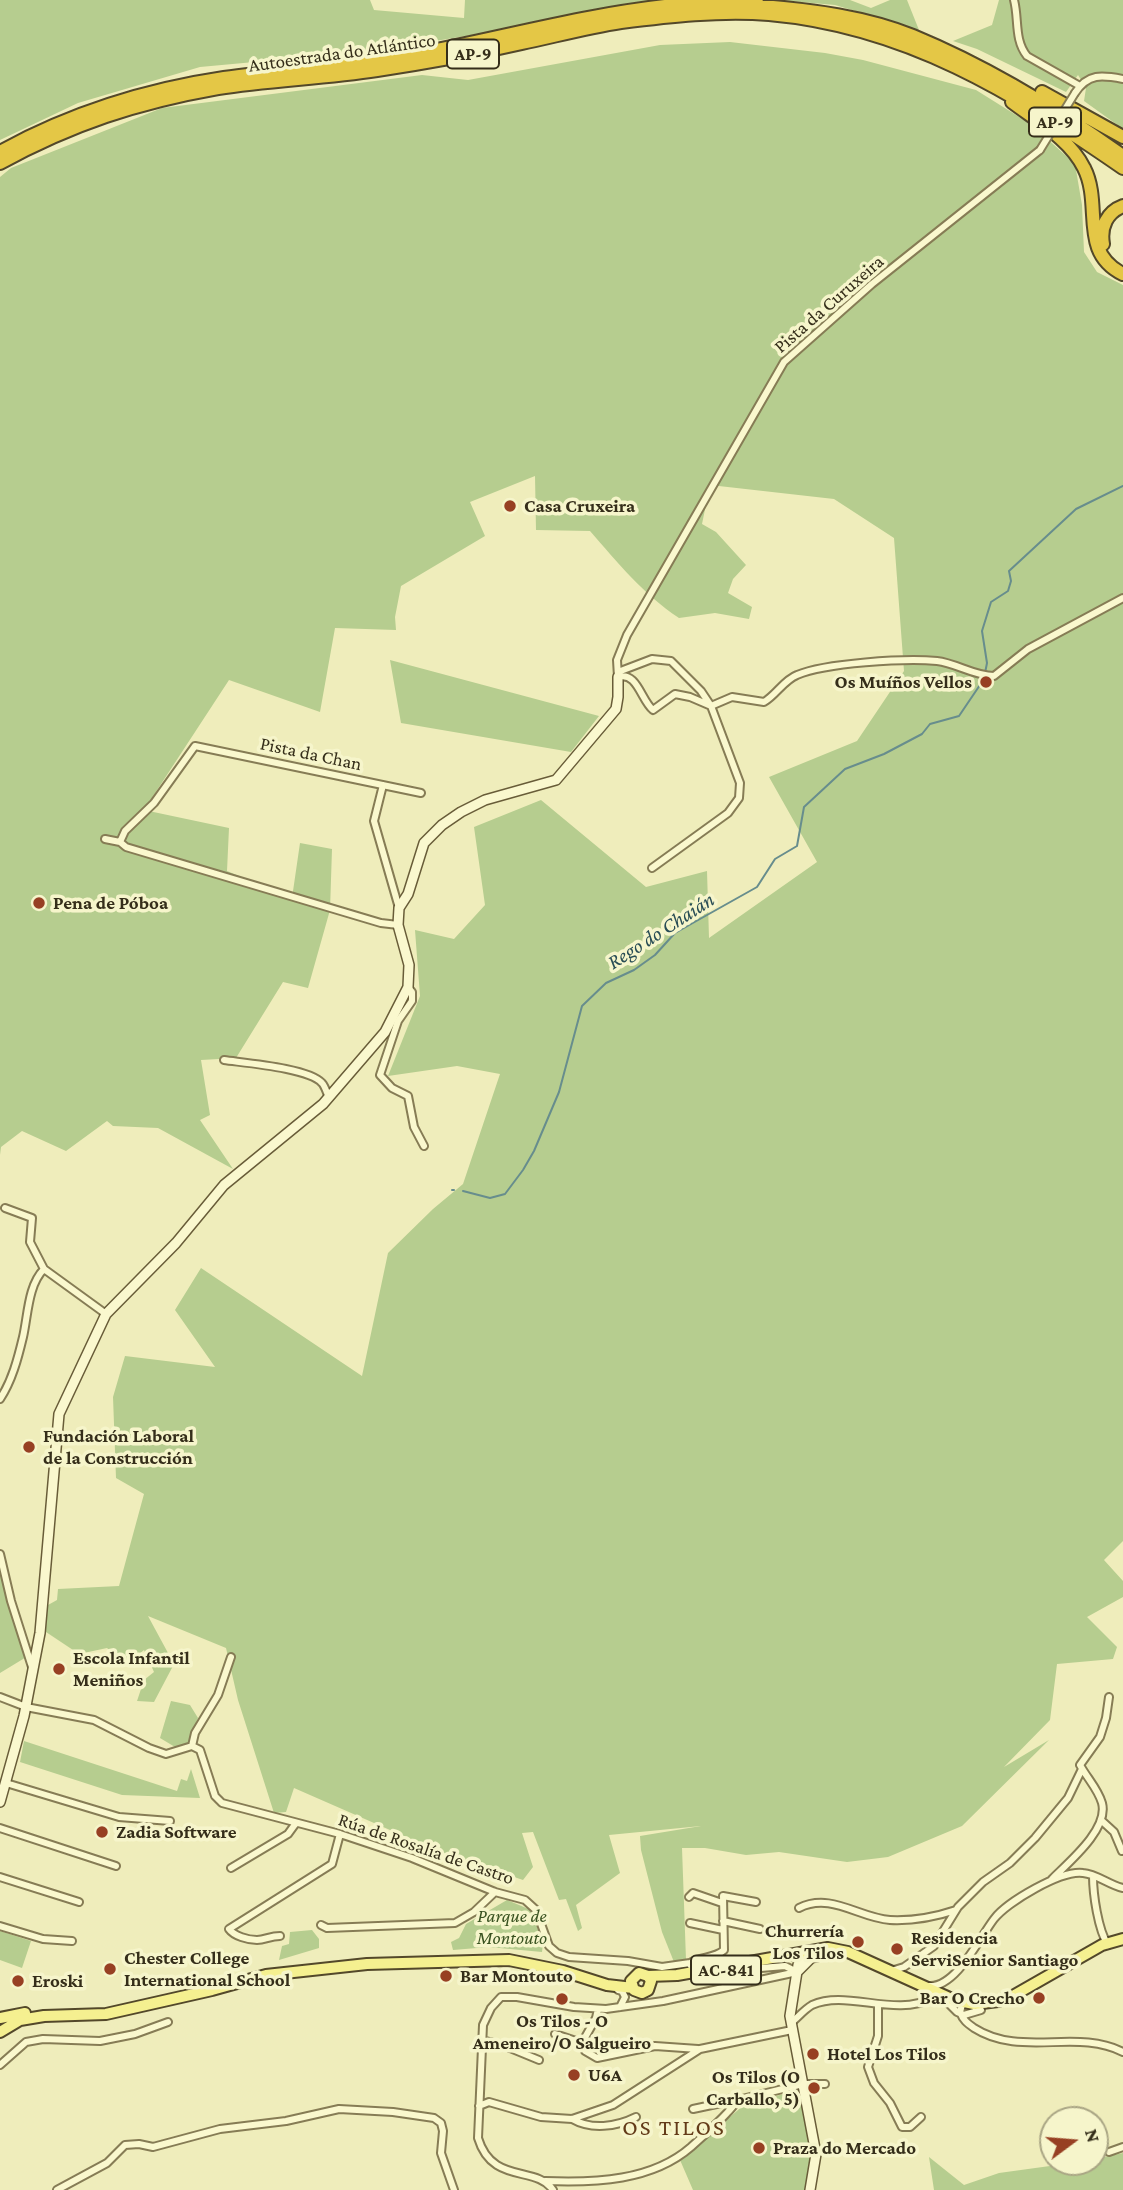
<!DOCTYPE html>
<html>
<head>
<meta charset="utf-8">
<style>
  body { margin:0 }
  #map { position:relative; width:1123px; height:2190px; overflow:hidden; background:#efedbb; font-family:"Crimson Pro",serif }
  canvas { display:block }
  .north { position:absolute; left:1039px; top:2106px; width:70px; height:70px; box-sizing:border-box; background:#f6f5cb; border:2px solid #a9a584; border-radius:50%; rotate:74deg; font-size:19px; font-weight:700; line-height:28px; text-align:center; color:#352e1a }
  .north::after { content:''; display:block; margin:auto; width:24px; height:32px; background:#974023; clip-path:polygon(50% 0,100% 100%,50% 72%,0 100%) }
</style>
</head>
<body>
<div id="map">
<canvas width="1123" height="2190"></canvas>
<div class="north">N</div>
</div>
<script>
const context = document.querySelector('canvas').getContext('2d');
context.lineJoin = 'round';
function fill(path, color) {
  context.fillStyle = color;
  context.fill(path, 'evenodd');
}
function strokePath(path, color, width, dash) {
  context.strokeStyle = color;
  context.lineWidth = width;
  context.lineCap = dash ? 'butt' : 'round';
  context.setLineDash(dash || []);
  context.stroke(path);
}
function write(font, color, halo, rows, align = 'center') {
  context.font = font + ' "Crimson Pro",serif';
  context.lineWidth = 7;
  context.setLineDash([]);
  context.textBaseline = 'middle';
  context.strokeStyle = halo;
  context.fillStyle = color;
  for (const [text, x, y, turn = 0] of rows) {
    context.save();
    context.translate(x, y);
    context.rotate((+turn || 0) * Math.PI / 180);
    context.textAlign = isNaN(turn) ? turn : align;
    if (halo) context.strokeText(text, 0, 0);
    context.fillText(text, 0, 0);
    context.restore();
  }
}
fill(new Path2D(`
  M 0,0 L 370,0 L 374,10 L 464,18 L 465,0 L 669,0 L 637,2 L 478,34 L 374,51 L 200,67 L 78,103 L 0,140 Z
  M 778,0 L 850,0 L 871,8 L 890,0 L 907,0 L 919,30 L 835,5 Z
  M 999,0 L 1123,0 L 1123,129 L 1084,101 L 1086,88 L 1078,75 L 1066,92 L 977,49 L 953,41 L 992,25 Z
  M 730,42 L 825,53 L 863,60 L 976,90 L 1032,125 L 1075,164 L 1082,205 L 1084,252 L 1097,272 L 1123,285 L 1123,1541 L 1104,1560 L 1123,1581 L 1123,1597 L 1087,1617 L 1117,1647 L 1113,1659 L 1057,1664 L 1050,1720 L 1004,1767 L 1049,1740 L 962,1826 L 888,1857 L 847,1862 L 779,1852 L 746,1855 L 705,1848 L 682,1848 L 686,1960 L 674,1962 L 662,1932 L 641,1850 L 640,1836 L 701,1826 L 609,1835 L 620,1873 L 576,1905 L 582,1928 L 578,1931 L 566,1899 L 559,1900 L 533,1832 L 522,1833 L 533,1867 L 523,1880 L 438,1851 L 294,1788 L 286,1812 L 274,1813 L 238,1700 L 226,1648 L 148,1616 L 174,1664 L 154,1702 L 137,1701 L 144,1680 L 154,1672 L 144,1650 L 126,1665 L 107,1648 L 79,1654 L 43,1630 L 48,1605 L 57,1600 L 58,1589 L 119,1586 L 144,1494 L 116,1478 L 113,1397 L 125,1356 L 215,1367 L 175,1310 L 201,1268 L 362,1376 L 388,1253 L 433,1209 L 463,1184 L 500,1074 L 457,1066 L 388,1076 L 420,996 L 415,930 L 454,939 L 485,905 L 474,827 L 541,800 L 646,887 L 707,871 L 709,938 L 817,862 L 769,777 L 857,741 L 904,671 L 894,538 L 834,499 L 710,485 L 702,524 L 716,532 L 746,565 L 733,579 L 728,593 L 752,607 L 749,619 L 715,613 L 679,618 C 643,594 618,563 590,531 L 536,530 L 535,476 L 470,502 L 485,536 L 401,586 L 395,617 L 396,630 L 335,628 L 320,712 L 229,680 L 144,810 L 229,828 L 227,871 L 292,898 L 300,843 L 332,849 L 330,910 L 308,988 L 283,982 L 236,1058 L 201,1060 L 210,1115 L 200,1120 L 233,1169 L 158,1128 L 113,1126 L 107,1121 L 66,1151 L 22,1131 L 1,1147 L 0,1155 L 0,177 L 11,168 L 162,108 L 422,75 L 468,80 L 660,45 Z
  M 390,660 L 599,716 L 571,752 L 401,723 Z
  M 0,1549 L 28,1656 L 0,1673 Z
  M 171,1701 L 190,1705 L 198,1718 L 188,1743 L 175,1747 L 160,1738 Z
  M 24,1741 L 177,1791 L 181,1779 L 187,1781 L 191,1769 L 200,1798 L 122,1795 L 20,1762 Z
  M 507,1900 L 531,1910 L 543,1943 L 542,1952 L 489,1947 L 453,1950 L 451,1942 L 459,1938 L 466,1924 Z
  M 312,1930 L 319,1939 L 319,1948 L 279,1960 L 282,1946 L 289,1944 L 290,1932 Z
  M 0,1931 L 31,1941 L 22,1968 L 0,1960 Z
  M 799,2090 L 812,2154 L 806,2190 L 693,2190 L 680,2160 L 745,2104 Z
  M 1123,2153 L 1123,2190 L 934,2190 L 929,2157 L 964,2185 L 999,2173 L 1079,2162 L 1095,2162 L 1095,2159 Z`), '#b6cd8f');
strokePath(new Path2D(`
  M 985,673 L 987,663 L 982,631 L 991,602 L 1008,591 L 1011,581 L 1009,571 L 1076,509 L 1123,486
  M 452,1190 L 454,1190
  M 463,1191 L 490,1198 L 505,1194 L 523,1170 L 534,1151 L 559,1092 L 582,1006 L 606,983 L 634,970 L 655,955 L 675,933 L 757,887 L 775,859 L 797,846 L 804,807 L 845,769 L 884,754 L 922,734 L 930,724 L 959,716 L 984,679`), '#678d8d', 2);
const street = new Path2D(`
  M 1014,0 C 1019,19 1014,40 1027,56 L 1080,86
  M 1075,93 C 1088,73 1102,75 1123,79
  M 1040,150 L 872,284 L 784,362 L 627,635 L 617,660 L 618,677 C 637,671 641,700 653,710 L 675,694 L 690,697 L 711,706 L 732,697 L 764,702 C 776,695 784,680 797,675 C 825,663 905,658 937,661 C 956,663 974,676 994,676 L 1028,649 L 1123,598
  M 618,672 L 652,659 L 671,661 L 701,691 L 711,706 L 740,783 L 739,798 L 728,813 L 652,868
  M 383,785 L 374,821 L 399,908
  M 105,839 L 120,842 L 126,847 L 381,923 L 398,925
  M 120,842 L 125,831 L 154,803 L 195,746 L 421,793
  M 408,987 L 412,992 L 412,1001 L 398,1021 L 380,1075 L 392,1088 L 408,1096 L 414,1127 L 424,1146
  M 224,1060 C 245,1063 309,1068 322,1083 C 325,1086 327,1093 329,1098
  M 5,1208 L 32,1218 L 30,1242 L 44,1269
  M 0,1399 C 12,1381 18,1358 23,1337 C 28,1315 28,1285 44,1269 L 106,1314
  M 0,1554 L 11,1601 L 32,1667
  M 0,1697 L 26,1707 L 94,1720 L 149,1748 L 166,1754 L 192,1746 L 200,1750 L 215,1796 L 222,1803 L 340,1834 L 412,1858 L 495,1892 L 525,1900 L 536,1910 L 549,1946 L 557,1953 L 569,1957 L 628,1961 L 662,1967 L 690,1963
  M 192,1746 L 195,1733 L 218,1695 L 231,1657
  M 6,1783 L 119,1817 L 170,1821
  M 1102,1821 L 1114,1832 L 1122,1851
  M 0,1828 L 116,1866
  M 231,1868 L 288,1834 L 296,1823
  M 1093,1876 C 1093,1894 1098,1930 1108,1945
  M 0,1877 L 79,1902
  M 1052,1879 C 1069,1862 1109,1829 1102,1803 C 1098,1789 1087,1778 1080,1765 L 1100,1737 L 1106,1718 L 1109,1697
  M 689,1897 L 693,1893 L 722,1903
  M 799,1908 C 831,1892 859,1918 890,1920 C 912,1921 935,1917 956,1910
  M 723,1921 L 760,1929
  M 690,1923 L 723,1930
  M 321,1925 L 327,1928 L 455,1923 L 474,1912 L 495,1892
  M 0,1926 L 43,1939 L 72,1941
  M 280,1936 C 270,1936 265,1940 257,1940 C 248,1940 234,1936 229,1929 L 332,1864 L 340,1834
  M 691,1966 L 690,1963 C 701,1956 714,1959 724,1950 L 723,1896 L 756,1902
  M 894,1970 L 904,1967 L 934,1946 L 958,1907 L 983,1882 L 1010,1863 L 1035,1838 L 1068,1798 L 1082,1769
  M 724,1971 L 785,1966 L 797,1972
  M 929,1986 C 956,1988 980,1937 994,1919 C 1007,1902 1061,1870 1083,1873 C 1097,1874 1109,1885 1123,1888
  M 618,1990 L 622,1991 L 625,1997 L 620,2007
  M 878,2005 L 878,2036 L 868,2067 L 874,2083 L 890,2103 L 902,2127 L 910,2127 L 921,2117
  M 950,2005 L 957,2012 L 964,2015 L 981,2010
  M 962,2005 L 960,2012 C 963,2020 967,2023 974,2028 C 1021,2058 1076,2028 1123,2052
  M 791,2023 C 798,2017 805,2009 812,2005 C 847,1989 894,2018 933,1998
  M 555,2034 L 579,2042 L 583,2041 L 596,2018 L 598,2009
  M 482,2040 L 505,2046 L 539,2060
  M 583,2041 L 585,2051 L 597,2058 L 655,2046 L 698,2049
  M 0,2065 L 26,2042 L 43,2039 L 100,2041 L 135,2034 L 168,2022
  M 479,2106 L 489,2102 L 541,2117 L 572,2119 L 613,2105 L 700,2049 L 792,2030
  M 693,2109 L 726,2102 L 729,2099 L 735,2103
  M 572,2119 C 591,2130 616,2127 636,2117
  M 1109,2152 L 1123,2147
  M 545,2181 C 595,2183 652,2181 691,2147 C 703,2136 716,2125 727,2113 C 733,2107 735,2102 742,2099 L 803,2084 L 825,2084
  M 57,2190 L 107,2163 L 125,2145 L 139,2144 L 153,2147 L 220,2129 L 286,2121 L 339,2109 L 393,2112 L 434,2118 L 441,2123 L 443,2131 L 441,2153 L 454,2190
  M 553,2190 C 536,2165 492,2185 478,2138 L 483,2025 L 491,2008 L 501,1997 L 517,1997 L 574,2007 L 606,2009 L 663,2001 L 797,1972`);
const secondary = new Path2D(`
  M 0,1802 L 24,1716 L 40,1633 L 59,1414 L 106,1314 L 176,1243 L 224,1185 L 323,1104 L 385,1032 L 408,987 L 409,965 L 398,925 L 399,908 L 408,894 L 424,843 L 442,825 L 461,812 L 485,800 L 556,780 L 616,709 L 618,697 L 618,677
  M 808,1952 L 803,1956 L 798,1965 L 790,2016 L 816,2154 L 810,2190
  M 798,1971 L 811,1958 L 829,1954`);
const primary = new Path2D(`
  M 648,1976 L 651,1981 L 648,1990 L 642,1993 L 634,1990 L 631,1981 L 639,1973 L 648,1976 L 677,1975 L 828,1948 L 848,1952 L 954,2000 L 974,2004 L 998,2001 L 1011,1997 L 1102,1945 L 1123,1939
  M 0,2018 L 25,2013
  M 0,2032 L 20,2020 L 44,2016 L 106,2014 L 212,1990 L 266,1975 L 367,1964 L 509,1960 L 563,1971 L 607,1985 L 633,1988`);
const highway = new Path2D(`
  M 1042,92 L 1123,137
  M 1012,102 C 1037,121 1070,139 1084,168 C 1103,205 1078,252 1123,274
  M 0,152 C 71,113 143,90 224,78 C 272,71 322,69 371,62 C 476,46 579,13 685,4 C 710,1 737,3 762,6 C 812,10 866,17 913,36 C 988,67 1057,109 1123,156
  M 0,163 C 71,124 138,102 218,88 C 270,80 324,78 377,70 C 425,63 474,54 522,43 C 555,36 588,27 621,22 C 669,16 720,10 769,14 C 906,26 1013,92 1123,168
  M 1103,244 C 1100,227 1107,212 1123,206`);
strokePath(street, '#867c55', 10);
strokePath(secondary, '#685c38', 12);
strokePath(primary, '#53482a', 14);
strokePath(highway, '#53482a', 16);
strokePath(street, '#faf8ce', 6);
strokePath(secondary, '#faf8ce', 9);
strokePath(primary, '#f5f090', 10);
strokePath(highway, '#e4c746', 12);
const streetBridge = new Path2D(`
  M 1040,150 L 1075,93`);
strokePath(streetBridge, '#867c55', 10, []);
strokePath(streetBridge, '#faf8ce', 6);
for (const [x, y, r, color] of [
  [510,506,7,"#974023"],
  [986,682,7,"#974023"],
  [39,903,7,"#974023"],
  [29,1447,7,"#974023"],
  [59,1669,7,"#974023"],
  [102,1832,7,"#974023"],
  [858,1942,7,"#974023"],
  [897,1949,7,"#974023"],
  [110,1969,7,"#974023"],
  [446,1976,7,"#974023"],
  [18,1981,7,"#974023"],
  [1039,1998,7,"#974023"],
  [562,1999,7,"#974023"],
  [813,2054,7,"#974023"],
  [574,2075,7,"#974023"],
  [814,2088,7,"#974023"],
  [759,2148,7,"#974023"]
]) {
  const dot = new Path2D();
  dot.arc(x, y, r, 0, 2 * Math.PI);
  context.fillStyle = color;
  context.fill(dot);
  strokePath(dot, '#f6f5cb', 2.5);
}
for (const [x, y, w] of [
  [473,54,52],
  [1055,122,52],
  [726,1970,70]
]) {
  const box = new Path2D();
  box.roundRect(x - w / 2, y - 14.5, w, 29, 5);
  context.fillStyle = '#f6f5cb';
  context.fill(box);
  strokePath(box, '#352e1a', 2);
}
write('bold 18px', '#352e1a', null, [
  ["AP-9",473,54],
  ["AP-9",1055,122],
  ["AC-841",726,1970]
]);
write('19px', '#352e1a', '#f6f5cb', [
  ["Autoestrada do Atlántico",342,53,-8],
  ["Pista da Curuxeira",829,304,-41],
  ["Pista da Chan",311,754,12],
  ["Rúa de Rosalía de Castro",426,1849,19]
]);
write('bold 19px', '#352e1a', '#f6f5cb', [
  ["Casa Cruxeira",524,506],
  ["Os Muíños Vellos",972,682,"right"],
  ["Pena de Póboa",53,903],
  ["Fundación Laboral",43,1436],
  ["de la Construcción",43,1458],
  ["Escola Infantil",73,1658],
  ["Meniños",73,1680],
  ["Zadia Software",116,1832],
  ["Churrería",844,1931,"right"],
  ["Los Tilos",844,1953,"right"],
  ["Residencia",911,1938],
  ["ServiSenior Santiago",911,1960],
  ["Chester College",124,1958],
  ["International School",124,1980],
  ["Bar Montouto",460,1976],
  ["Eroski",32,1981],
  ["Bar O Crecho",1025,1998,"right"],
  ["Os Tilos - O",562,2021,"center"],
  ["Ameneiro/O Salgueiro",562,2043,"center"],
  ["Hotel Los Tilos",827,2054],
  ["U6A",588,2075],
  ["Os Tilos (O",800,2077,"right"],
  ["Carballo, 5)",800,2099,"right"],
  ["Praza do Mercado",773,2148]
], 'left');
write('italic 19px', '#395220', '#f6f5cb', [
  ["Parque de",512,1916],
  ["Montouto",512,1938]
]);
write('italic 21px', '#294d55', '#f6f5cb', [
  ["Rego do Chaián",661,931,-33]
]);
context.letterSpacing = '2px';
write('23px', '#633b18', '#f6f5cb', [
  ["OS TILOS",674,2128]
]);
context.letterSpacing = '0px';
</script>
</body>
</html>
